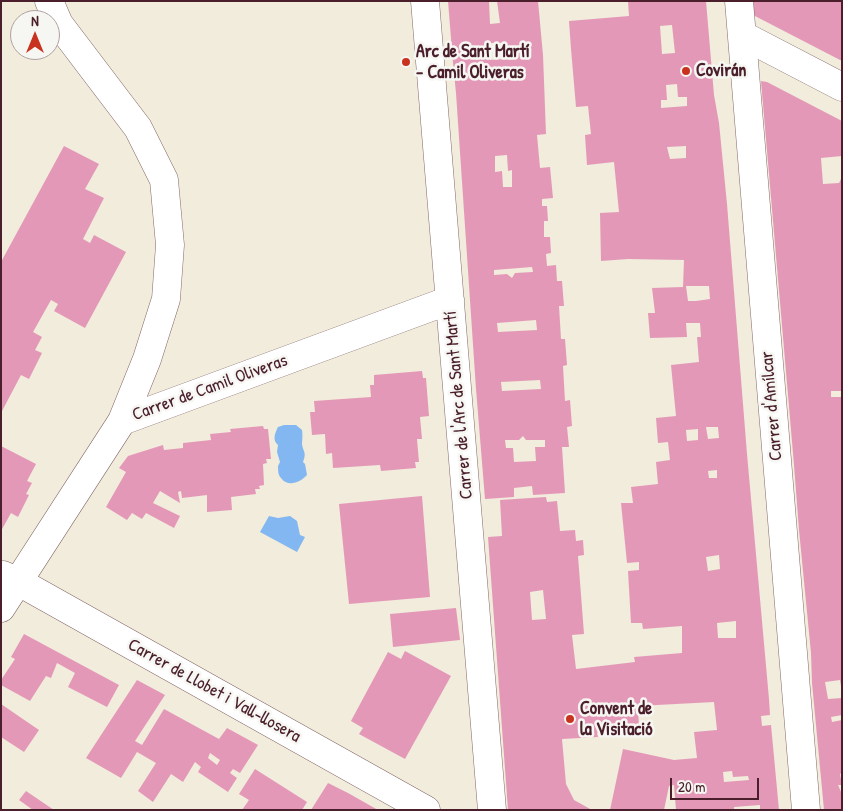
<!DOCTYPE html>
<html>
<head>
<meta charset="utf-8">
<style>
  body { margin:0 }
  #map { position:relative; width:843px; height:811px; overflow:hidden; background:#f1ecdb; font-family:"Patrick Hand",sans-serif }
  canvas { display:block }
  .frame { position:absolute; inset:0; border:2px solid #4a1f2b; pointer-events:none }
  .north { position:absolute; left:10px; top:10px; width:50px; height:50px; box-sizing:border-box; background:#f6f6f2; border:1px solid #b1a0a2; border-radius:50%; rotate:0deg; font-size:14px; font-weight:700; line-height:20px; text-align:center; color:#4a1f2b }
  .north::after { content:''; display:block; margin:auto; width:18px; height:22px; background:#c8321e; clip-path:polygon(50% 0,100% 100%,50% 72%,0 100%) }
  .scale { position:absolute; left:670px; top:778px; width:89px; height:22px; box-sizing:border-box; border:2px solid #4a1f2b; border-top:0; padding-left:6px; font-size:15px; line-height:18px; white-space:nowrap; color:#4a1f2b; -webkit-text-stroke:4px #f6f6f2; paint-order:stroke }
</style>
</head>
<body>
<div id="map">
<canvas width="843" height="811"></canvas>
<div class="frame"></div>
<div class="north">N</div>
<div class="scale">20 m</div>
</div>
<script>
const context = document.querySelector('canvas').getContext('2d');
context.lineJoin = 'round';
function fill(path, color) {
  context.fillStyle = color;
  context.fill(path, 'evenodd');
}
function strokePath(path, color, width, dash) {
  context.strokeStyle = color;
  context.lineWidth = width;
  context.lineCap = dash ? 'butt' : 'round';
  context.setLineDash(dash || []);
  context.stroke(path);
}
function write(font, color, halo, rows, align = 'center') {
  context.font = font + ' "Patrick Hand",sans-serif';
  context.lineWidth = 5;
  context.setLineDash([]);
  context.textBaseline = 'middle';
  context.strokeStyle = halo;
  context.fillStyle = color;
  for (const [text, x, y, turn = 0] of rows) {
    context.save();
    context.translate(x, y);
    context.rotate((+turn || 0) * Math.PI / 180);
    context.textAlign = isNaN(turn) ? turn : align;
    if (halo) context.strokeText(text, 0, 0);
    context.fillText(text, 0, 0);
    context.restore();
  }
}
fill(new Path2D(`
  M 284,425 L 296,425 L 302,430 C 303,436 302,440 302,444 C 303,452 307,452 303,462 L 305,464 L 307,475 C 301,482 288,488 281,478 C 278,475 278,470 278,466 L 280,462 L 277,452 L 278,445 C 272,440 275,433 278,427 Z
  M 269,516 L 278,518 L 290,516 L 297,521 L 300,535 L 305,537 L 297,552 L 260,532 Z`), '#83b7f1');
fill(new Path2D(`
  M 448,1 L 489,1 L 490,24 L 500,23 L 497,1 L 538,1 L 543,55 L 546,134 L 537,135 L 540,168 L 550,167 L 553,198 L 542,199 L 542,206 L 547,206 L 548,221 L 544,221 L 544,237 L 550,237 L 551,253 L 546,254 L 547,266 L 556,265 L 557,281 L 562,281 L 564,306 L 559,306 L 561,339 L 565,339 L 567,365 L 563,366 L 565,401 L 570,400 L 572,426 L 567,427 L 569,447 L 562,447 L 565,493 L 533,495 L 532,486 L 514,488 L 514,497 L 485,499 L 476,389 L 456,93 L 453,63 ZM 489,43 L 502,43 L 504,59 L 490,60 ZM 507,155 L 508,171 L 512,170 L 512,187 L 503,187 L 502,171 L 495,172 L 495,156 ZM 532,267 L 533,272 L 515,273 L 512,278 L 507,274 L 494,275 L 494,270 ZM 536,320 L 537,330 L 498,332 L 497,323 ZM 540,380 L 541,389 L 502,391 L 501,382 ZM 523,436 L 526,440 L 545,440 L 545,447 L 535,447 L 536,461 L 514,462 L 513,448 L 506,448 L 505,440 L 519,440 Z
  M 628,1 L 706,1 L 714,95 L 719,123 L 727,204 L 747,454 L 769,699 L 770,715 L 761,716 L 762,726 L 771,725 L 779,810 L 760,810 L 760,805 L 734,807 L 734,810 L 676,810 L 674,785 L 669,786 L 664,810 L 610,810 L 623,749 L 674,760 L 697,758 L 694,732 L 717,730 L 714,702 L 638,706 L 639,731 L 597,733 L 598,737 L 562,739 L 566,784 L 574,800 L 592,810 L 508,810 L 488,537 L 502,536 L 500,500 L 546,497 L 547,502 L 557,501 L 560,531 L 575,530 L 576,541 L 583,540 L 584,555 L 578,556 L 584,634 L 572,635 L 576,669 L 635,662 L 634,657 L 682,653 L 682,626 L 643,629 L 642,623 L 631,623 L 628,571 L 639,570 L 639,562 L 627,563 L 621,503 L 633,503 L 631,487 L 658,484 L 656,462 L 670,460 L 668,442 L 658,443 L 656,418 L 676,416 L 671,365 L 699,362 L 697,337 L 701,337 L 700,323 L 686,323 L 687,337 L 650,338 L 648,313 L 655,313 L 652,288 L 683,287 L 684,260 L 628,259 L 601,261 L 600,213 L 619,212 L 614,162 L 587,165 L 585,135 L 591,134 L 588,106 L 576,107 L 571,49 L 569,21 L 629,16 ZM 672,25 L 675,53 L 662,54 L 660,26 ZM 677,84 L 678,97 L 687,97 L 687,106 L 661,108 L 661,100 L 667,100 L 666,85 ZM 686,146 L 686,158 L 670,159 L 667,147 ZM 686,286 L 709,286 L 710,299 L 696,301 L 688,301 ZM 706,427 L 718,427 L 719,438 L 708,439 ZM 698,429 L 698,440 L 687,441 L 686,430 ZM 717,470 L 717,478 L 709,478 L 708,471 ZM 719,555 L 720,569 L 708,571 L 706,557 ZM 543,590 L 546,619 L 532,620 L 530,592 ZM 736,621 L 736,638 L 718,638 L 717,623 ZM 732,771 L 733,777 L 748,776 L 749,780 L 724,782 L 723,772 Z
  M 752,1 L 842,1 L 842,61 L 753,15 Z
  M 761,81 L 767,82 L 842,121 L 842,156 L 821,158 L 823,184 L 839,183 L 842,177 L 842,391 L 831,391 L 831,397 L 842,397 L 842,686 L 841,686 L 840,680 L 825,682 L 828,699 L 842,698 L 842,715 L 831,717 L 832,722 L 842,720 L 842,773 L 840,774 L 842,785 L 838,785 L 842,794 L 842,810 L 824,810 L 812,683 L 811,653 L 799,530 L 794,465 Z
  M 64,146 L 99,164 L 85,189 L 104,198 L 83,239 L 90,243 L 94,235 L 126,252 L 85,328 L 54,311 L 58,304 L 51,300 L 33,332 L 42,337 L 35,350 L 42,353 L 29,379 L 21,375 L 1,413 L 1,262 Z
  M 422,371 L 423,378 L 426,378 L 429,416 L 420,417 L 422,439 L 417,439 L 419,462 L 415,462 L 416,468 L 381,471 L 380,465 L 333,468 L 332,453 L 326,454 L 325,434 L 312,435 L 310,412 L 315,412 L 314,401 L 371,397 L 370,385 L 374,385 L 374,375 Z
  M 263,426 L 264,429 L 268,429 L 271,459 L 266,459 L 267,463 L 263,464 L 264,485 L 259,486 L 260,489 L 255,489 L 256,494 L 231,497 L 232,510 L 207,512 L 207,495 L 182,498 L 181,491 L 178,492 L 180,503 L 160,491 L 153,503 L 180,516 L 174,528 L 146,513 L 142,519 L 132,513 L 127,520 L 106,507 L 126,472 L 119,468 L 128,456 L 163,445 L 164,450 L 183,448 L 183,443 L 211,440 L 210,434 L 231,432 L 230,429 Z
  M 1,446 L 36,464 L 27,481 L 32,483 L 26,494 L 29,495 L 18,517 L 11,513 L 1,531 Z
  M 422,496 L 430,597 L 349,604 L 339,504 Z
  M 456,608 L 460,640 L 393,647 L 390,614 Z
  M 24,634 L 119,685 L 107,707 L 68,687 L 75,673 L 57,663 L 51,678 L 46,676 L 30,701 L 1,685 L 1,680 L 15,659 L 11,657 Z
  M 405,651 L 451,676 L 405,759 L 359,734 L 363,728 L 351,721 L 388,652 L 401,659 Z
  M 137,680 L 165,695 L 135,741 L 142,745 L 164,709 L 219,739 L 227,728 L 258,745 L 240,773 L 233,769 L 230,773 L 237,778 L 228,792 L 198,772 L 201,767 L 195,762 L 183,782 L 171,774 L 153,802 L 138,791 L 156,763 L 137,752 L 121,778 L 86,758 ZM 210,753 L 220,760 L 217,765 L 208,758 Z
  M 1,704 L 39,730 L 24,752 L 1,737 Z
  M 255,769 L 307,802 L 302,810 L 242,810 L 249,800 L 239,794 Z
  M 328,783 L 348,793 L 378,810 L 311,810 Z
  M 26,791 L 54,810 L 33,810 L 19,800 Z`), '#e498b8');
const minor = new Path2D(`
  M 425,1 L 492,810
  M 739,1 L 806,810
  M 742,35 L 842,87
  M 122,421 L 450,300
  M 3,575 L 19,582 L 426,810
  M 1,608 L 122,421 L 147,359 L 166,299 L 170,245 L 164,180 L 138,128 L 59,24 L 49,1`);
strokePath(minor, '#846769', 29);
strokePath(minor, '#fff', 28);
for (const [x, y, r, color] of [
  [406,62,5,"#c8321e"],
  [686,71,5,"#c8321e"],
  [570,719,5,"#c8321e"]
]) {
  const dot = new Path2D();
  dot.arc(x, y, r, 0, 2 * Math.PI);
  context.fillStyle = color;
  context.fill(dot);
  strokePath(dot, '#f6f6f2', 2);
}
write('bold 18px', '#4a1f2b', '#f6f6f2', [
  ["Arc de Sant Martí",416,52],
  ["- Camil Oliveras",416,73],
  ["Covirán",696,71],
  ["Convent de",580,709],
  ["la Visitació",580,730]
], 'left');
write('18px', '#4a1f2b', '#f6f6f2', [
  ["Carrer de Camil Oliveras",210,388,-20],
  ["Carrer de l'Arc de Sant Martí",459,405,-95],
  ["Carrer d'Amílcar",772,406,-95],
  ["Carrer de Llobet i Vall-llosera",214,691,29]
]);
</script>
</body>
</html>
